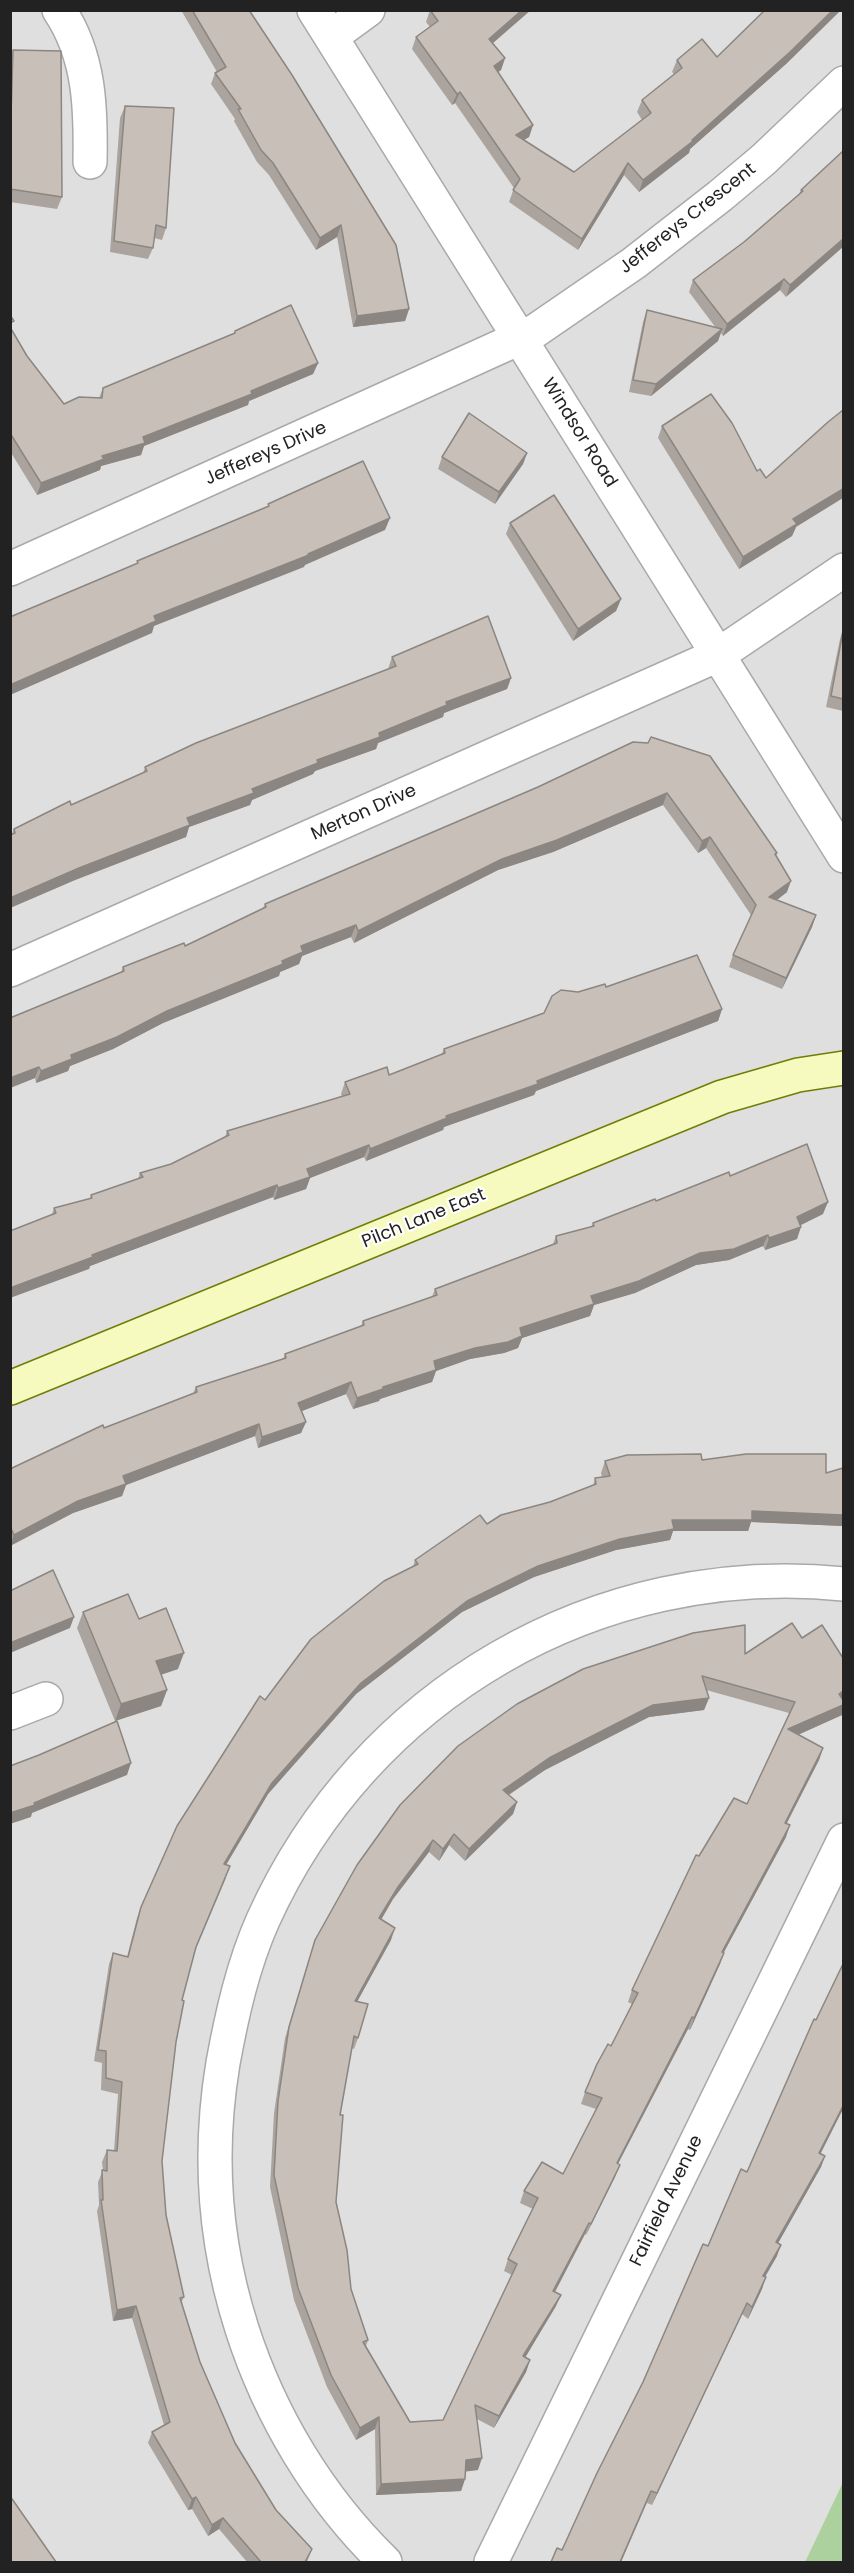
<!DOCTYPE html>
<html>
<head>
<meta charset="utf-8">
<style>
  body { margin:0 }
  #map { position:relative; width:854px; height:2573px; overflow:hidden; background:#f2efe9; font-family:Poppins,sans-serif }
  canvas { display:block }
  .frame { position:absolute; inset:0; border:12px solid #222; pointer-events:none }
</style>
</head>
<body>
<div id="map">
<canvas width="854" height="2573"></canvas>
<div class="frame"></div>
</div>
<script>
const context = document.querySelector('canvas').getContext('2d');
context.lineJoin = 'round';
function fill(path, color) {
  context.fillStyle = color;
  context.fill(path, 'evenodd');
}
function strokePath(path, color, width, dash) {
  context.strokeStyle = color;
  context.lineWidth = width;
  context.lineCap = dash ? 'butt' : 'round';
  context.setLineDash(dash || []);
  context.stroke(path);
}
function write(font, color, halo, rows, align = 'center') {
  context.font = font + ' Poppins,sans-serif';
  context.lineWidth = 4.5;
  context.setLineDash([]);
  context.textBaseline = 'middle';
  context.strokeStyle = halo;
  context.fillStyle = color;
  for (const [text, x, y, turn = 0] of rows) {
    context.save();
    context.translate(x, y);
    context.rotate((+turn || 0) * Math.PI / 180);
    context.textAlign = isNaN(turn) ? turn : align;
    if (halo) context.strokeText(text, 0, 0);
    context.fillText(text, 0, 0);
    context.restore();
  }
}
fill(new Path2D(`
  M 11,11 L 843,11 L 843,2482 L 805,2562 L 11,2562 Z`), '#e0dfdf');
fill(new Path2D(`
  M 843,2482 L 843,2562 L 805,2562 Z`), '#add19e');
const street = new Path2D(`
  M 59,10 C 90,56 91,109 90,162
  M 314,10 L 844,856
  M 331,37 L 368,10
  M 10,569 L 535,331 L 634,263 L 720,196 L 763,160 L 844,83
  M 10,970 L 718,655 L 844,570
  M 10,1713 L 46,1699
  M 385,2562 C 319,2498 270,2416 242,2329 C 214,2242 208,2153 223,2063 C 232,2014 243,1965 263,1920 C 365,1694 597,1559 844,1584
  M 491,2562 L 844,1840`);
const secondary = new Path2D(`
  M 10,1388 L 722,1097 L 798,1075 L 844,1068`);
strokePath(street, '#a9a9a9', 36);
strokePath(secondary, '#707d05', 36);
strokePath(street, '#fff', 33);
strokePath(secondary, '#f7fabf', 33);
fill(new Path2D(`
  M 181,10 L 249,10 L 409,309 L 405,321 L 353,327 L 337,237 L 316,250 L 269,175 L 257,162 L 234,121 L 235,119 L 211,84 L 215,73 L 217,72 Z
  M 430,10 L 493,43 L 505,58 L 501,70 L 498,72 L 533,125 L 529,137 L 524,140 L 574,172 L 642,120 L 637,112 L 642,100 L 674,74 L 672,72 L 677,60 L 717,57 L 765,10 L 841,10 L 786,64 L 690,149 L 689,153 L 639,192 L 624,175 L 578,250 L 509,202 L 514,188 L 455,103 L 452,105 L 412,49 L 416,37 L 430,27 L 426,22 Z
  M 13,50 L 62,197 L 57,209 L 10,202 L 10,57 Z
  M 125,106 L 166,228 L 162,240 L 154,238 L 153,248 L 148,259 L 110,252 L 120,118 Z
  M 843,151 L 786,297 L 780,290 L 723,336 L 721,333 L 718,341 L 651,396 L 629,392 L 643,322 L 647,310 L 716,328 L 689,292 L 693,280 L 744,242 L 799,194 L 801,190 Z
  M 10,315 L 11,328 L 27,356 L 64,404 L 99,398 L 103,388 L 234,334 L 235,331 L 318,363 L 313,374 L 249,401 L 248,405 L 144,446 L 141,455 L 101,466 L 100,470 L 37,495 L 10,451 Z
  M 662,426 L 757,471 L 796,527 L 792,536 L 739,569 L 658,438 Z
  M 527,453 L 523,464 L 495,504 L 438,469 L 442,457 Z
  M 510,523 L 621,599 L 616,611 L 573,641 L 506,534 Z
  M 843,629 L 843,711 L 826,707 L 840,639 Z
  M 392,657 L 511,678 L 507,689 L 444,713 L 443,717 L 378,743 L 376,749 L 315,771 L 313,774 L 252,800 L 250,805 L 189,827 L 186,837 L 75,880 L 10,908 L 10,835 L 12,834 L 14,829 L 71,805 L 143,773 L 145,767 L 388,669 Z
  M 633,742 L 777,853 L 776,856 L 787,892 L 777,900 L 816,915 L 812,927 L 782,989 L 729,967 L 733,955 L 751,915 L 706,848 L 698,853 L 663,805 L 553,852 L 498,870 L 354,943 L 351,937 L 302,956 L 299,964 L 280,972 L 279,976 L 163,1023 L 113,1049 L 70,1066 L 68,1071 L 36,1083 L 35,1078 L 10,1088 L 121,972 L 123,967 L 185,946 L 263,908 L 265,904 L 538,787 Z
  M 606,987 L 722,1009 L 718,1021 L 536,1091 L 534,1095 L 444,1127 L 443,1130 L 366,1161 L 364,1157 L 310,1178 L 306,1189 L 274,1200 L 273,1197 L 90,1266 L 89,1269 L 52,1214 L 54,1208 L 90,1199 L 91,1195 L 138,1179 L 140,1173 L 171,1164 L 225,1137 L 227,1131 L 342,1097 L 341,1094 L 345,1082 L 389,1075 L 441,1055 L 444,1049 L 544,1013 L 578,992 Z
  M 730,1176 L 823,1214 L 800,1225 L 797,1239 L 765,1250 L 763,1246 L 729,1260 L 696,1265 L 635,1293 L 594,1305 L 590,1316 L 522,1338 L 518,1348 L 504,1353 L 470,1359 L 436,1371 L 432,1382 L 380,1399 L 379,1401 L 353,1409 L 346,1394 L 302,1411 L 306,1422 L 301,1433 L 258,1448 L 255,1436 L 126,1485 L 122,1496 L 73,1513 L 10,1546 L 10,1469 L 104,1428 L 193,1393 L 196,1387 L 283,1359 L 285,1354 L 361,1326 L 363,1321 L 432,1297 L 435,1289 L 553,1244 L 556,1236 L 591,1227 L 593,1223 Z
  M 702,1460 L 826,1473 L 843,1468 L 843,1526 L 751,1522 L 748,1531 L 673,1531 L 670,1540 L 616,1550 L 534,1577 L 462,1612 L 356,1694 L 268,1794 L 226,1865 L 226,1878 L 195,1951 L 182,2000 L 176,2042 L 162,2161 L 166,2215 L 184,2297 L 181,2303 L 200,2362 L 235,2443 L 276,2510 L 312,2549 L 307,2562 L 247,2562 L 219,2529 L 208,2536 L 192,2509 L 188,2510 L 148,2443 L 152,2432 L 164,2425 L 132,2318 L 113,2321 L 97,2211 L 99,2205 L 98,2182 L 103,2170 L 102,2162 L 107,2150 L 114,2151 L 118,2094 L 101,2090 L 102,2063 L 94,2061 L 109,1964 L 113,1953 L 127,1957 L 137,1918 L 141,1907 L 265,1700 L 413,1567 L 415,1560 L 487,1524 L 593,1486 L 595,1478 L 602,1477 L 601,1473 L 605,1461 Z
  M 83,1612 L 139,1619 L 178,1669 L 161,1675 L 167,1690 L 161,1706 L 115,1721 L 77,1628 Z
  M 745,1654 L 842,1715 L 798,1735 L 823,1748 L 819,1760 L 787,1823 L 786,1837 L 724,1952 L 724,1953 L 720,1964 L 690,2030 L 688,2029 L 618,2164 L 615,2177 L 586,2235 L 585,2234 L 555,2292 L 556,2306 L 525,2357 L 530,2360 L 526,2372 L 494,2428 L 477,2419 L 478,2470 L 465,2471 L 465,2479 L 461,2491 L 376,2495 L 375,2429 L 356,2440 L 327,2387 L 294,2300 L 270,2187 L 274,2113 L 285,2038 L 315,1940 L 400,1805 ZM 706,1690 L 789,1713 L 747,1804 L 699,1856 L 632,1990 L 628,2002 L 632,2004 L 611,2046 L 585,2092 L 581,2104 L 596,2109 L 563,2174 L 524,2191 L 520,2203 L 533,2209 L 508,2259 L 504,2271 L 512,2275 L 443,2420 L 410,2422 L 366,2346 L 368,2340 L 351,2289 L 336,2202 L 340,2115 L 351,2048 L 354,2049 L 358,2038 L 357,2001 L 391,1940 L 381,1920 L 393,1899 L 429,1852 L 439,1861 L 449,1845 L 465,1861 L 513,1814 L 517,1802 L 509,1795 L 545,1770 L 649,1717 L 704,1710 L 709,1698 Z
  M 843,1964 L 843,2109 L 821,2153 L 825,2156 L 821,2167 L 778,2243 L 777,2256 L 765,2277 L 762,2289 L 748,2319 L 742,2314 L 652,2505 L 647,2503 L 621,2562 L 551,2562 L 562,2550 L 708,2246 L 747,2172 L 816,2020 Z`), '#aba49e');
fill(new Path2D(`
  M 522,10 L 531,10 L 485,50 L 489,39 Z
  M 833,10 L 841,10 L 786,64 L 690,149 L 689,153 L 639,192 L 643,180 L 692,140 Z
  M 505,58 L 501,70 L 490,78 L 494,66 Z
  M 460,92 L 455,103 L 452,105 L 457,94 Z
  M 533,125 L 529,137 L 512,147 L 516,135 Z
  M 628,163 L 624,175 L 578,250 L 582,239 Z
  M 341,225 L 337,237 L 316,250 L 320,238 Z
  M 843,239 L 843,247 L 786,297 L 790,285 Z
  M 784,279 L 780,290 L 723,336 L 727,324 Z
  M 409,309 L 405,321 L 353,327 L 357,316 Z
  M 722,329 L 718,341 L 651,396 L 656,384 Z
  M 318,363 L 313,374 L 249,401 L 248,405 L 144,446 L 141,455 L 101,466 L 100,470 L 37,495 L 41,483 L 143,437 Z
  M 527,453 L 523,464 L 495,504 L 499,492 Z
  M 843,489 L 843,498 L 796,527 L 792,536 L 739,569 L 743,557 L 793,519 Z
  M 390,518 L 385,530 L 305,565 L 304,567 L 154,626 L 152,633 L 10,695 L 10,685 L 154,616 L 308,554 Z
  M 621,599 L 616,611 L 573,641 L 578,629 Z
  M 511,678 L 507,689 L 444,713 L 443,717 L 378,743 L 376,749 L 315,771 L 313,774 L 252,800 L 250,805 L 189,827 L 186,837 L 75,880 L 10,908 L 10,898 L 187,818 L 446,702 Z
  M 667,793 L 663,805 L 553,852 L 498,870 L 354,943 L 358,931 L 502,859 Z
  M 710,837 L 706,848 L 698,853 L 702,841 Z
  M 791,881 L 787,892 L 765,909 L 769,897 Z
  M 816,915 L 812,927 L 782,989 L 786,978 Z
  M 356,925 L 351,937 L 302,956 L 299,964 L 280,972 L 279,976 L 163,1023 L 113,1049 L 70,1066 L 68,1071 L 36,1083 L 41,1071 L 71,1055 L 167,1011 L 282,961 L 301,946 Z
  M 722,1009 L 718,1021 L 536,1091 L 534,1095 L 444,1127 L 443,1130 L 366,1161 L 370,1149 L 446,1116 Z
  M 39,1067 L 35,1078 L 10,1088 L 10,1078 Z
  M 369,1145 L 364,1157 L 310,1178 L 306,1189 L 274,1200 L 278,1188 L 307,1169 Z
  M 277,1185 L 273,1197 L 90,1266 L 89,1269 L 10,1298 L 10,1288 L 92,1255 Z
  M 828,1202 L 823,1214 L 793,1229 L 797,1217 Z
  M 801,1227 L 797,1239 L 765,1250 L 769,1238 Z
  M 768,1235 L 763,1246 L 729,1260 L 696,1265 L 635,1293 L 594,1305 L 590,1316 L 522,1338 L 518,1348 L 504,1353 L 470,1359 L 436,1371 L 432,1382 L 380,1399 L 379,1401 L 353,1409 L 357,1398 L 383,1387 L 434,1361 L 520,1328 L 591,1296 L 700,1253 Z
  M 351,1382 L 346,1394 L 294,1414 L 298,1403 Z
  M 306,1422 L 301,1433 L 258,1448 L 262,1437 Z
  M 259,1424 L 255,1436 L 126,1485 L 122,1496 L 73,1513 L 10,1546 L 14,1535 L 123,1476 Z
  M 752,1511 L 843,1515 L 843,1526 L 751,1522 L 748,1531 L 673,1531 L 670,1540 L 616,1550 L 534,1577 L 462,1612 L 356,1694 L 268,1794 L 220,1875 L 224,1864 L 272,1783 L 361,1683 L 467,1601 L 538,1566 L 672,1520 Z
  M 74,1617 L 70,1628 L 10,1653 L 10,1643 Z
  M 184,1653 L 178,1669 L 150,1678 L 156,1661 Z
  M 167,1690 L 161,1706 L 115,1721 L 121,1704 Z
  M 843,1691 L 843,1700 L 839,1694 Z
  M 709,1698 L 704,1710 L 649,1717 L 545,1770 L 499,1801 L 503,1790 L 549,1758 L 653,1705 Z
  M 843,1705 L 843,1711 L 842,1715 L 784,1741 L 788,1729 Z
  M 823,1748 L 819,1760 L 781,1834 L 785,1823 Z
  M 131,1763 L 127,1775 L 32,1813 L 31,1817 L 10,1824 L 10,1813 L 34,1803 Z
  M 517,1802 L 513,1814 L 465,1861 L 469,1849 Z
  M 790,1825 L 786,1837 L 718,1963 L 722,1952 Z
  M 454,1834 L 449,1845 L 439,1861 L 443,1849 Z
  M 433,1840 L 429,1852 L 393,1899 L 375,1930 L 379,1918 L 398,1887 Z
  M 395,1928 L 391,1940 L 351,2013 L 355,2001 Z
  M 724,1953 L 720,1964 L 690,2030 L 694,2018 Z
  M 692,2017 L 688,2029 L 612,2175 L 617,2163 Z
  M 843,2106 L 843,2109 L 815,2164 L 819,2153 Z
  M 825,2156 L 821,2167 L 772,2254 L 776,2242 Z
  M 620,2165 L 615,2177 L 586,2235 L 591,2224 Z
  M 589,2223 L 585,2234 L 549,2303 L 553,2291 Z
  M 781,2245 L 777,2256 L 759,2287 L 763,2276 Z
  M 766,2277 L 762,2289 L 748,2319 L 752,2307 Z
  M 561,2295 L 556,2306 L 519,2368 L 523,2356 Z
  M 747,2303 L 742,2314 L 652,2505 L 657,2493 Z
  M 136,2306 L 132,2318 L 113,2321 L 117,2310 Z
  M 530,2360 L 526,2372 L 494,2428 L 499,2416 Z
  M 379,2417 L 375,2429 L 356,2440 L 360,2428 Z
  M 482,2458 L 478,2470 L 462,2472 L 466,2460 Z
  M 465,2479 L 461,2491 L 376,2495 L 381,2484 Z
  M 651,2491 L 621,2562 L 620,2562 Z
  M 196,2497 L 192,2509 L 188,2510 L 192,2499 Z
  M 223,2518 L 219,2529 L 208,2536 L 212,2525 Z`), '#8b8681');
const building = new Path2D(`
  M 192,10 L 249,10 L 292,75 L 396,245 L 409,309 L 357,316 L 341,225 L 320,238 L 273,163 L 261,150 L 238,109 L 241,109 L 215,73 L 226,67 Z
  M 430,10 L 522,10 L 489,39 L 505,58 L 494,66 L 533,125 L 516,135 L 574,172 L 651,113 L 642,100 L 682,68 L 677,60 L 702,39 L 717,57 L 765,10 L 833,10 L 790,52 L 692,140 L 693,141 L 643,180 L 628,163 L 582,239 L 513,190 L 520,179 L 460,92 L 457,94 L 416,37 L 438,21 Z
  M 13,50 L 61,51 L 62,197 L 10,189 L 10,149 Z
  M 125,106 L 174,108 L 166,228 L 156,225 L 153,248 L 114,241 Z
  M 843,151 L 843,239 L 790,285 L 784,279 L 727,324 L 693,280 L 744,242 L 803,191 L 801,190 Z
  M 291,305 L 318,363 L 251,391 L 252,394 L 143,437 L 145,443 L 102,456 L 104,459 L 41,483 L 10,433 L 10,327 L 27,356 L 64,404 L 79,397 L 102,398 L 103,388 L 235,333 L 235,331 Z
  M 647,310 L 722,329 L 656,384 L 633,380 Z
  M 10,315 L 14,321 L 10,323 Z
  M 711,394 L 732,423 L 757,471 L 760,469 L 766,478 L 828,422 L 843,410 L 843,489 L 793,519 L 797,524 L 743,557 L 662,426 Z
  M 469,413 L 527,453 L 499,492 L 442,457 Z
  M 363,461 L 390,518 L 308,554 L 309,555 L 154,616 L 156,621 L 10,685 L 10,617 L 138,563 L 137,561 L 269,506 L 268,504 Z
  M 554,495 L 621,599 L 578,629 L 510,523 Z
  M 488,616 L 511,678 L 446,702 L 447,705 L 379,733 L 380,737 L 317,760 L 318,763 L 252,789 L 254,793 L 187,818 L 190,825 L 79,868 L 10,898 L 10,835 L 15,833 L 14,829 L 70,801 L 71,805 L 147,771 L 145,767 L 196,743 L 396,666 L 392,657 Z
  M 843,631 L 843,699 L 831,696 Z
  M 651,737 L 710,756 L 777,853 L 775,854 L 791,881 L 769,897 L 816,915 L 786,978 L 733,955 L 756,905 L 710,837 L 702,841 L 667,793 L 557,840 L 502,859 L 358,931 L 356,925 L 301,946 L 303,952 L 282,961 L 283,964 L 167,1011 L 117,1037 L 71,1055 L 72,1059 L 41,1071 L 39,1067 L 10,1078 L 10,1018 L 124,971 L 123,967 L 184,943 L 185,946 L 266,907 L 265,904 L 538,787 L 633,742 L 648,743 Z
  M 697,955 L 722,1009 L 537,1081 L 538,1084 L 446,1116 L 447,1118 L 370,1149 L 369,1145 L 307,1169 L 310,1177 L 278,1188 L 277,1185 L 92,1255 L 93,1257 L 10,1288 L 10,1231 L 56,1213 L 54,1208 L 92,1198 L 91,1195 L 143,1177 L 140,1173 L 171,1164 L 229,1135 L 227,1131 L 350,1094 L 345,1082 L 387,1067 L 389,1075 L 445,1053 L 444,1049 L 544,1013 L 552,996 L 561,990 L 578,992 L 605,984 L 606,987 Z
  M 807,1144 L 828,1202 L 797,1217 L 801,1227 L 769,1238 L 768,1235 L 734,1249 L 700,1253 L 639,1281 L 591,1296 L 594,1304 L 520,1328 L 522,1336 L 508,1342 L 475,1348 L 434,1361 L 436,1370 L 383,1387 L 383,1389 L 357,1398 L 351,1382 L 298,1403 L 306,1422 L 262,1437 L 259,1424 L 123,1476 L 126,1484 L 78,1501 L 14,1535 L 10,1526 L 10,1469 L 103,1425 L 104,1428 L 197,1392 L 196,1387 L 286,1358 L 285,1354 L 364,1325 L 363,1321 L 437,1295 L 435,1289 L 557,1243 L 556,1236 L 594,1226 L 593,1223 L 655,1199 L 656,1201 L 729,1172 L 730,1176 Z
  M 701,1454 L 702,1460 L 746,1454 L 826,1454 L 826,1473 L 843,1468 L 843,1515 L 752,1511 L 752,1520 L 672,1520 L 674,1529 L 620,1539 L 538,1566 L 467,1601 L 361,1683 L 272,1783 L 224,1864 L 230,1866 L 196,1947 L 182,2000 L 184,2001 L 176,2042 L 162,2161 L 166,2215 L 184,2297 L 180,2298 L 200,2362 L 235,2443 L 276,2510 L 312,2549 L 305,2562 L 261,2562 L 223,2518 L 212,2525 L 196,2497 L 192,2499 L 152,2432 L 170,2422 L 136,2306 L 117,2310 L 101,2200 L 103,2200 L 102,2170 L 107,2171 L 107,2150 L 117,2151 L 122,2082 L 106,2078 L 106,2051 L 98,2050 L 113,1953 L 128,1957 L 141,1907 L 177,1826 L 260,1696 L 265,1700 L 311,1639 L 384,1581 L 418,1564 L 415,1560 L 480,1515 L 487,1524 L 501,1515 L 550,1502 L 596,1484 L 595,1478 L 610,1476 L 605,1461 L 627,1455 Z
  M 53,1570 L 74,1617 L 10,1643 L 10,1591 Z
  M 128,1594 L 139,1619 L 166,1608 L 184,1653 L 156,1661 L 167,1690 L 121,1704 L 83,1612 Z
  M 792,1623 L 802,1638 L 822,1625 L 843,1658 L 843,1691 L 839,1694 L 843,1700 L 843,1705 L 788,1729 L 823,1748 L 785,1823 L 790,1825 L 722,1952 L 724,1953 L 694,2018 L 692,2017 L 617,2163 L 620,2165 L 591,2224 L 589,2223 L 553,2291 L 561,2295 L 523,2356 L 530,2360 L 499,2416 L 475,2405 L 482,2458 L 466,2460 L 465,2479 L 381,2484 L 379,2417 L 360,2428 L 331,2375 L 298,2288 L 274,2175 L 278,2101 L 289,2027 L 315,1940 L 357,1865 L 400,1805 L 458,1746 L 517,1704 L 583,1669 L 693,1633 L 745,1625 L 745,1654 ZM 702,1676 L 795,1702 L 747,1804 L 734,1798 L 699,1856 L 696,1855 L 632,1990 L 638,1993 L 611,2046 L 608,2044 L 597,2064 L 585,2092 L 602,2098 L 563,2174 L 542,2162 L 524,2191 L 538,2198 L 508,2259 L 517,2264 L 443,2420 L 410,2422 L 363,2342 L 368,2340 L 351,2289 L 347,2250 L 336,2202 L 343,2115 L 340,2115 L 354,2036 L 358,2038 L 368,2004 L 355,2001 L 395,1928 L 379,1918 L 398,1887 L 433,1840 L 443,1849 L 454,1834 L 469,1849 L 517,1802 L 503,1790 L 549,1758 L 653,1705 L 709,1698 Z
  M 117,1721 L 131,1763 L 34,1803 L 35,1805 L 10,1813 L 10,1766 L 39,1755 Z
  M 843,1964 L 843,2106 L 819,2153 L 825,2156 L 776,2242 L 781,2245 L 763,2276 L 766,2277 L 752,2307 L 747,2303 L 657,2493 L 651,2491 L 620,2562 L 551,2562 L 557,2548 L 562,2550 L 597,2473 L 643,2382 L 703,2244 L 708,2246 L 741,2169 L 747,2172 L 814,2019 L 816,2020 Z
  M 10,2496 L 56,2562 L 10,2562 Z`);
fill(building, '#c7bfb8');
strokePath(building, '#8b8681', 1.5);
write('18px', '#222', '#fff', [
  ["Jeffereys Crescent",688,219,-38],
  ["Windsor Road",579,433,58],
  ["Jeffereys Drive",266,454,-24],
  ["Merton Drive",364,813,-24],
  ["Pilch Lane East",424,1219,-22],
  ["Fairfield Avenue",667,2201,-64]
]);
</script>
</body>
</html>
